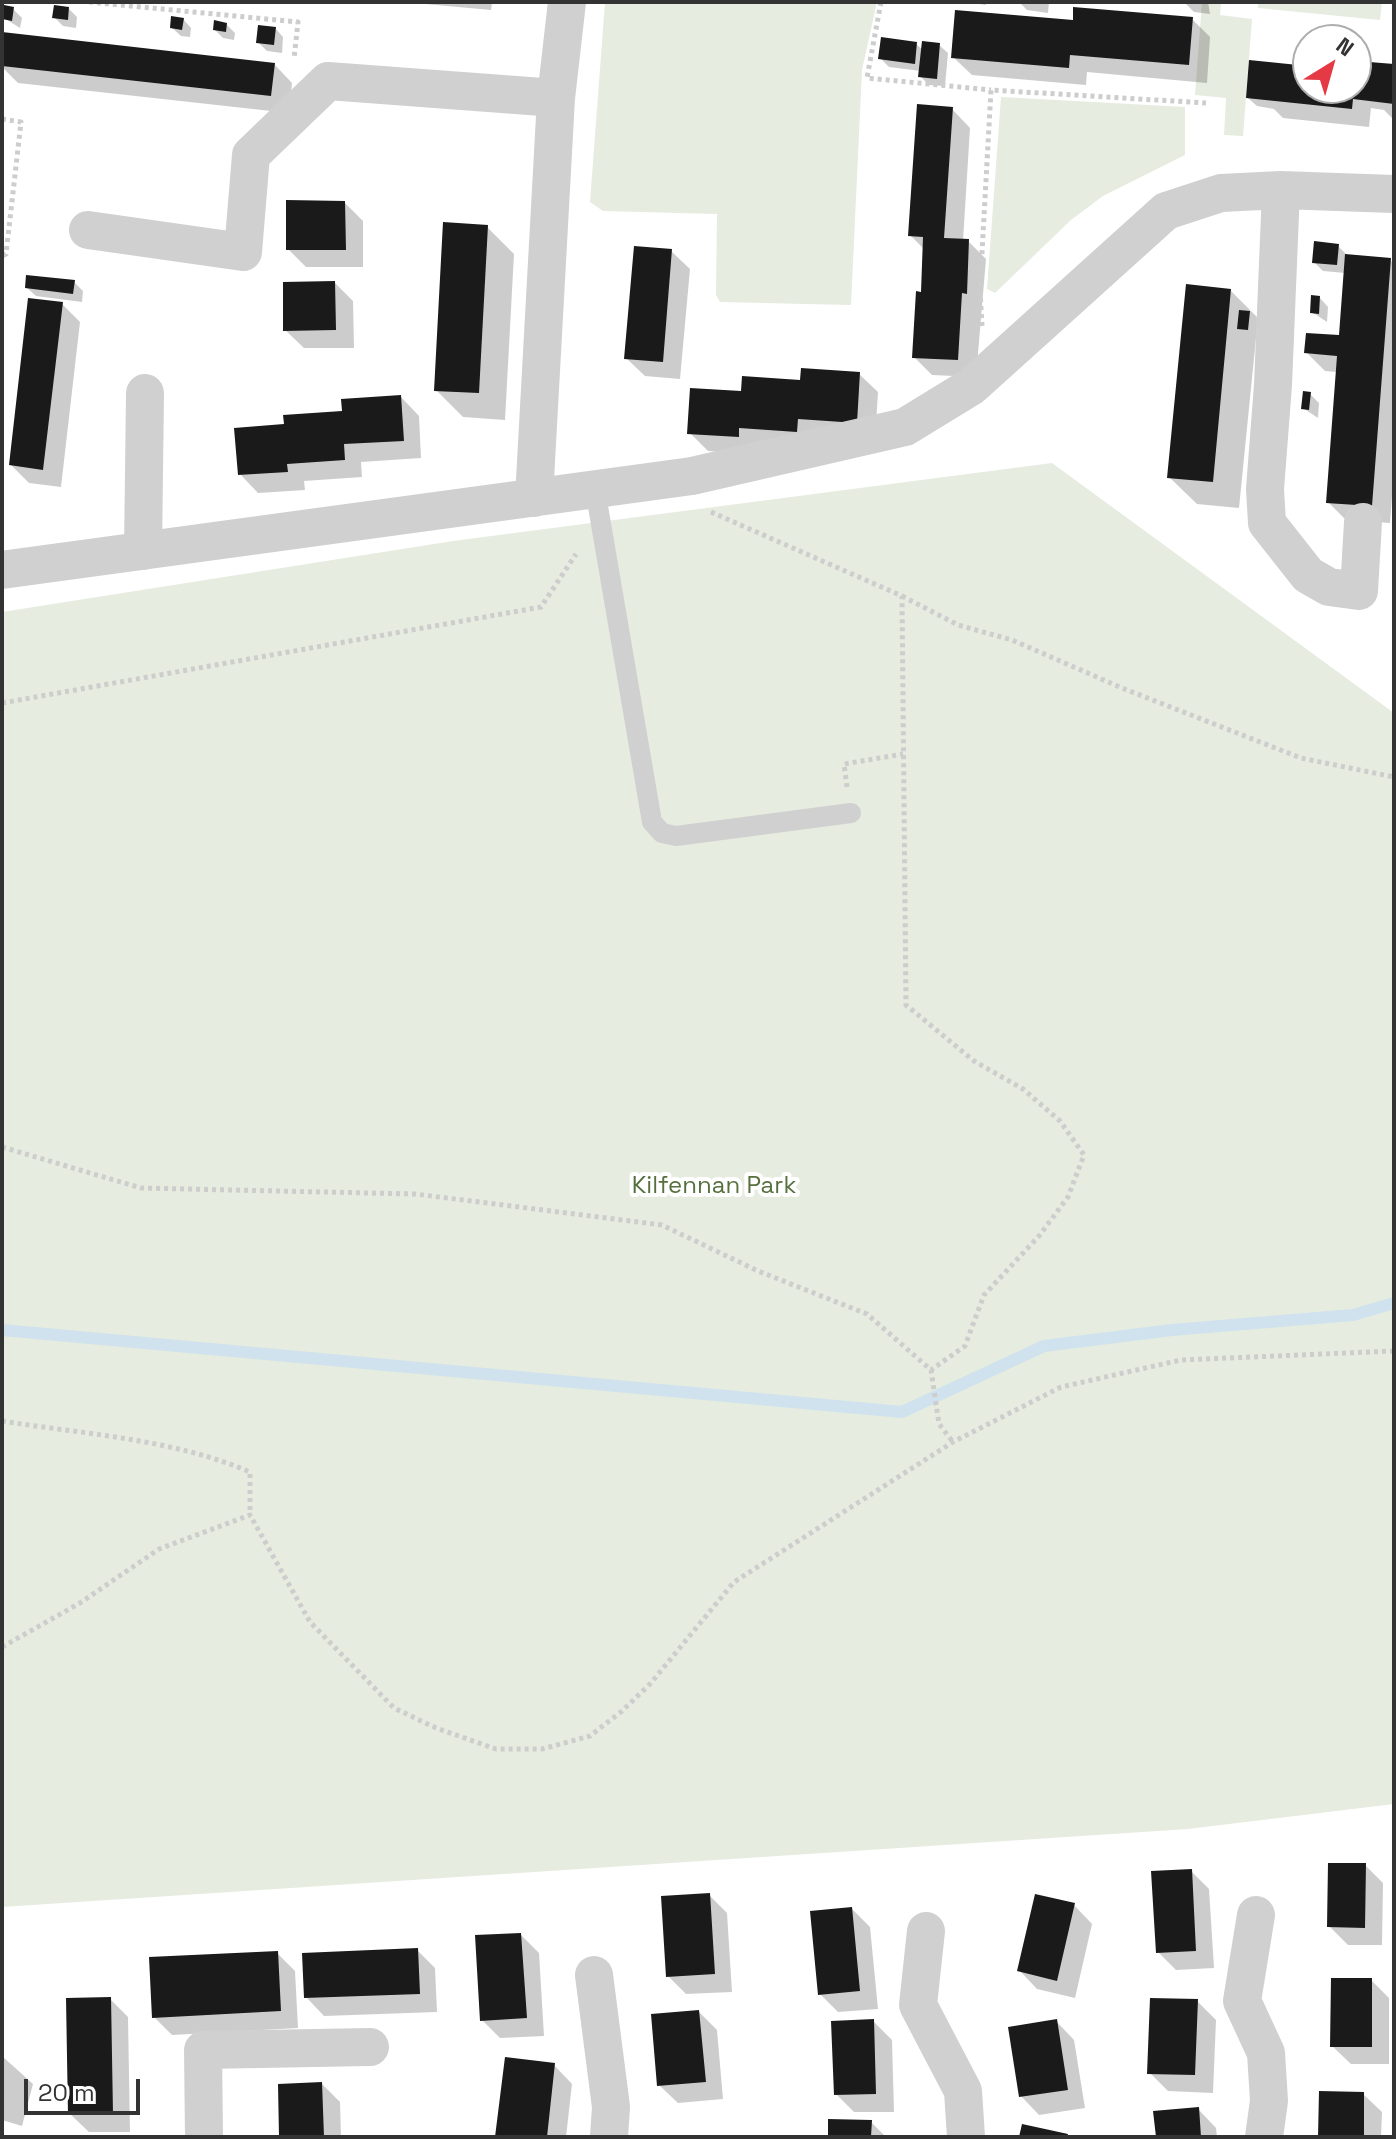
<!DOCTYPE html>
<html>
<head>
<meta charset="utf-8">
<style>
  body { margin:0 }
  #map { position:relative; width:1396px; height:2139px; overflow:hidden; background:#fff; font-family:"Space Grotesk",sans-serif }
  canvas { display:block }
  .frame { position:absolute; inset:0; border:4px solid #333; pointer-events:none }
  .north { position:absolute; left:1292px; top:24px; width:80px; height:80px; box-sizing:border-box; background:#fff; border:2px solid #adadad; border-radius:50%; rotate:37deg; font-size:22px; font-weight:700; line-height:32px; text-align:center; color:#333 }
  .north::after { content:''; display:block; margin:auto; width:28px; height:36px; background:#e63946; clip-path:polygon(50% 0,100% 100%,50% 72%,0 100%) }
  .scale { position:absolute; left:24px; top:2079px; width:116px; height:36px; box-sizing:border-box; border:4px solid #333; border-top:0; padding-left:10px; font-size:24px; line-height:28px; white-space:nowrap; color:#333; -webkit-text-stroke:6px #fff; paint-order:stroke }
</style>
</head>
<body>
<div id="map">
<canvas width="1396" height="2139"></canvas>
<div class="frame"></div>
<div class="north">N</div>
<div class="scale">20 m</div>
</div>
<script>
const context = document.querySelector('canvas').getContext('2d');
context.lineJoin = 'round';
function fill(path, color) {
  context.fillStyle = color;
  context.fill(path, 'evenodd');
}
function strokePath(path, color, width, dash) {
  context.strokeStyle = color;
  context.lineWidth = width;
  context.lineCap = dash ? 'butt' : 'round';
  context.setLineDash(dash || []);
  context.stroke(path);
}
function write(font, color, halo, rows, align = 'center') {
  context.font = font + ' "Space Grotesk",sans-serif';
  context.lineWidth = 8;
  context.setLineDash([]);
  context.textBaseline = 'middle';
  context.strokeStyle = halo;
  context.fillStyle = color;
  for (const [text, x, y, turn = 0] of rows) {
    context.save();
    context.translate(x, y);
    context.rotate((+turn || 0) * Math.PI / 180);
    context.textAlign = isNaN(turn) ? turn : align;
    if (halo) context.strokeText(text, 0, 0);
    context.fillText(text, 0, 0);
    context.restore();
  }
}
fill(new Path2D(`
  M 605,2 L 877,2 L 862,70 L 851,305 L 720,302 L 716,295 L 717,214 L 603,211 L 590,202 Z
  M 1202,2 L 1221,2 L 1220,15 L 1252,19 L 1243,136 L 1224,135 L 1226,98 L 1195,95 Z
  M 1258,2 L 1382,2 L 1380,20 L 1258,8 Z
  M 1001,97 L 1185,107 L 1185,155 L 1103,196 L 1071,220 L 995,293 L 987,289 Z
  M 1052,463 L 1394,713 L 1394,1804 L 1188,1829 L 2,1907 L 2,612 L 453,541 Z`), '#e6ecdf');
fill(new Path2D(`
  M 403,2 L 492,2 L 491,10 Z
  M 965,2 L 986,2 L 986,5 Z
  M 1019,2 L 1049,2 L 1048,13 L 1027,10 Z
  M 1208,2 L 1210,14 L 1194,12 L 1185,3 Z
  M 68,8 L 77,17 L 76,28 L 63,26 L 54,17 Z
  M 13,9 L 22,18 L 20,28 L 4,18 Z
  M 183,19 L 191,28 L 190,37 L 181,36 L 172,28 Z
  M 1192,19 L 1210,37 L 1207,83 L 1087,72 L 1086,85 L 972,75 L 953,57 L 1075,22 Z
  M 226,24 L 235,33 L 234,40 L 223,38 L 215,30 Z
  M 275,28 L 283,37 L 282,53 L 267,51 L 258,42 Z
  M 2,40 L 274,64 L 292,83 L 289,113 L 18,83 L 2,67 Z
  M 916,44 L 923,50 L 939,45 L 948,53 L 945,86 L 929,85 L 920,76 L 921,71 L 889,67 L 881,59 Z
  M 1308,67 L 1308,88 L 1356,88 L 1356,72 L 1394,67 L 1394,120 L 1384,110 L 1371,108 L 1369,127 L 1283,118 L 1274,109 L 1257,106 L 1248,98 Z
  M 952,109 L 970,128 L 963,241 L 968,241 L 986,259 L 976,377 L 932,375 L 914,357 L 923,295 L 925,250 L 910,235 Z
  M 345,203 L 363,221 L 363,267 L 306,267 L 288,249 Z
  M 487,227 L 514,254 L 505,420 L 463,417 L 436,390 Z
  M 1338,246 L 1347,255 L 1390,260 L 1394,264 L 1394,470 L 1390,523 L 1346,520 L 1328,502 L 1337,372 L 1325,371 L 1307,353 L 1341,337 L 1345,273 L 1323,271 L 1314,262 Z
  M 671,251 L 690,269 L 680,379 L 645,376 L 626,358 Z
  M 74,282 L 83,291 L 82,302 L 36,296 L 27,288 Z
  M 335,283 L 353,301 L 354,348 L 304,348 L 285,330 Z
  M 1231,291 L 1258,318 L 1239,508 L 1197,504 L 1169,477 Z
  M 1320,298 L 1328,307 L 1327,322 L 1312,312 Z
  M 62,304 L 80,322 L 61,487 L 29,483 L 11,465 Z
  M 859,374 L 878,392 L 875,440 L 756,454 L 708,451 L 690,433 L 743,393 Z
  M 1310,394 L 1319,403 L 1318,418 L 1303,408 Z
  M 401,397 L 419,416 L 421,458 L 361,462 L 362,477 L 304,481 L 305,490 L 258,493 L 240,474 L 286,426 Z
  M 1365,1865 L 1383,1883 L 1382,1945 L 1348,1945 L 1329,1926 Z
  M 1191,1871 L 1209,1889 L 1214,1968 L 1176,1970 L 1158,1952 Z
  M 709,1895 L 727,1913 L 732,1992 L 686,1994 L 668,1976 Z
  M 1074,1905 L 1092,1924 L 1075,1998 L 1037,1989 L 1019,1970 Z
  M 852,1909 L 870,1927 L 878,2009 L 838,2012 L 820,1994 Z
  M 521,1935 L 539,1953 L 544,2036 L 500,2038 L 482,2020 Z
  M 417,1950 L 435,1968 L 437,2012 L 324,2016 L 306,1997 Z
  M 277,1953 L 295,1971 L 298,2028 L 172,2035 L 154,2017 Z
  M 1371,1980 L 1389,1998 L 1389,2064 L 1351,2064 L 1332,2046 Z
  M 110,1999 L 128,2017 L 130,2132 L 89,2132 L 70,2114 Z
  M 1197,2001 L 1216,2020 L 1213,2093 L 1168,2091 L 1150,2073 Z
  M 699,2012 L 717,2030 L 723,2099 L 678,2103 L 659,2085 Z
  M 873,2021 L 892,2040 L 894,2112 L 854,2112 L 836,2094 Z
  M 1056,2021 L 1074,2040 L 1085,2108 L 1039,2115 L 1021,2096 Z
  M 2,2056 L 33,2084 L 22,2126 L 2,2120 Z
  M 554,2065 L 572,2084 L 566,2137 L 497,2137 Z
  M 322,2084 L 340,2102 L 341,2137 L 281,2137 Z
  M 1363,2094 L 1382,2112 L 1381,2137 L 1320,2137 Z
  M 1198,2109 L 1216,2128 L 1217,2137 L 1158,2137 Z
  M 871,2122 L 886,2137 L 830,2137 Z`), '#0003');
strokePath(new Path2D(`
  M 2,1330 L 902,1412 L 1044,1346 L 1172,1330 L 1353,1315 L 1394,1303`), '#cfe2ee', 12);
fill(new Path2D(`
  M 4,5 L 14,7 L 12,21 L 2,19 Z
  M 54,5 L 69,7 L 68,20 L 52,18 Z
  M 1073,7 L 1193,17 L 1189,65 L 1070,55 L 1069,68 L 951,58 L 955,10 L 1073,20 Z
  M 171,16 L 184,18 L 182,30 L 170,28 Z
  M 214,20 L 227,23 L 226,32 L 213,30 Z
  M 258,25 L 276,27 L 274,45 L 256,43 Z
  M 2,32 L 275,63 L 271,96 L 2,66 Z
  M 881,37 L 917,42 L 915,64 L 878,59 Z
  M 922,41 L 940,43 L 937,79 L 918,77 Z
  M 1249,60 L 1308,66 L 1308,88 L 1356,88 L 1357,61 L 1394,64 L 1394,104 L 1353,99 L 1352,109 L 1246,98 Z
  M 917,104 L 953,107 L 944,238 L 969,239 L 967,294 L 962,293 L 958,360 L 912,358 L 916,291 L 921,292 L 923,237 L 908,236 Z
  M 286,200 L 345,201 L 346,250 L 286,250 Z
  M 443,222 L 488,225 L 479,393 L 434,391 Z
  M 1314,241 L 1339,244 L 1337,265 L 1312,263 Z
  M 634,246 L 672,249 L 663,362 L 624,359 Z
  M 1345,254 L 1391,258 L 1372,506 L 1326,503 L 1337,356 L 1304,353 L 1306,333 L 1339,335 Z
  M 26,275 L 75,280 L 73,294 L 25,288 Z
  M 335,281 L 336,330 L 283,331 L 283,282 Z
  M 1186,284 L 1231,289 L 1213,482 L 1167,478 Z
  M 1311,295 L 1320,296 L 1319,314 L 1310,313 Z
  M 28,298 L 63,302 L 43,470 L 9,465 Z
  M 1239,310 L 1250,311 L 1248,330 L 1237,329 Z
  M 801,368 L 860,372 L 857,423 L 798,419 L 797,432 L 739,428 L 739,437 L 687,434 L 690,388 L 741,391 L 742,376 L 800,380 Z
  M 1303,391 L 1311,392 L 1309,410 L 1301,409 Z
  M 401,395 L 404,441 L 344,444 L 345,460 L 287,464 L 288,472 L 238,475 L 234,428 L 284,424 L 283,415 L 342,411 L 341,399 Z
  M 1328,1863 L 1366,1863 L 1365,1928 L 1327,1927 Z
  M 1192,1869 L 1196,1951 L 1156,1953 L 1151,1871 Z
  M 710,1893 L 715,1974 L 666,1977 L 661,1896 Z
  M 1035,1894 L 1075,1903 L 1057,1981 L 1017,1971 Z
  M 852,1907 L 860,1991 L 818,1995 L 810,1911 Z
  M 521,1933 L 527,2018 L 480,2021 L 475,1935 Z
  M 418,1948 L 420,1994 L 304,1998 L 302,1953 Z
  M 278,1951 L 281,2011 L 152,2018 L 149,1957 Z
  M 1331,1978 L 1372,1978 L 1372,2047 L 1330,2047 Z
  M 111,1997 L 113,2114 L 68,2115 L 66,1998 Z
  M 1150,1998 L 1198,1999 L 1195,2075 L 1147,2074 Z
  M 699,2010 L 706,2082 L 657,2086 L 651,2014 Z
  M 874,2019 L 876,2094 L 834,2095 L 831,2021 Z
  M 1057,2019 L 1068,2090 L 1019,2097 L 1008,2027 Z
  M 505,2057 L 555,2063 L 547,2137 L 495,2137 Z
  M 322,2082 L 324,2137 L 279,2137 L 278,2084 Z
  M 1319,2091 L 1364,2092 L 1364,2137 L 1318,2137 Z
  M 1199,2107 L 1201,2137 L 1156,2137 L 1153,2111 Z
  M 828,2119 L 872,2120 L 871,2137 L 828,2137 Z
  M 1022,2124 L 1068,2134 L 1067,2137 L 1019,2137 Z`), '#1a1a1a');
strokePath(new Path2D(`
  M 89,2 L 298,22 L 294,59
  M 881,2 L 867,78 L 991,90
  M 2,119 L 21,122 L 6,254 L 2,256
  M 982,326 L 980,289 L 991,90 L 1206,103
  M 711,512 L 902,596 L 906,1005 L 974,1061 L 1023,1089 L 1060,1121 L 1084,1155 L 1068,1197 L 1039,1236 L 984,1295 L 965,1346 L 931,1370
  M 902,596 L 958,625 L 1012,640 L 1122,688 L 1301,758 L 1394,777
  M 2,703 L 541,607 L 576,554
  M 847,787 L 844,764 L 903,754
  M 2,1147 L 141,1188 L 415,1194 L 662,1225 L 758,1271 L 867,1314 L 931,1370 L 939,1424 L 953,1442
  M 2,1421 C 83,1434 174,1439 250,1472 L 250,1515
  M 2,1647 L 80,1603 L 159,1549 L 250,1515 L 310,1622 L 394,1708 L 436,1728 L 496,1749 L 542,1749 L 590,1736 L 622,1711 L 650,1684 L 734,1582 L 953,1442 L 1061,1387 L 1181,1360 L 1394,1351`), '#cdcdcd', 5, [4, 4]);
strokePath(new Path2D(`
  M 595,489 L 652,822 L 662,833 L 676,836 L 851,813`), '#d0d0d0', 20);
strokePath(new Path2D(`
  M 1281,190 L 1273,385 L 1265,489 L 1267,523 L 1308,575 L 1329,587 L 1359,591 L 1363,522
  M 88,230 L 243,252 L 251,155 L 328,81 L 556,98
  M 534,498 L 556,98 L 567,2
  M 143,551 L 145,393
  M 2,570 L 692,476 L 905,427 L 972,386 L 1166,211 L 1221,193 L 1281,190 L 1394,194
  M 1256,1915 L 1242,2001 L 1266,2053 L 1269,2101 L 1264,2137
  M 926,1931 L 918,2005 L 963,2091 L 966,2137
  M 594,1975 L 611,2107 L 609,2137
  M 204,2137 L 203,2050 L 370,2047`), '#d0d0d0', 38);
write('24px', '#56703f', '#fff', [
  ["Kilfennan Park",714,1186]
]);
</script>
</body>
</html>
